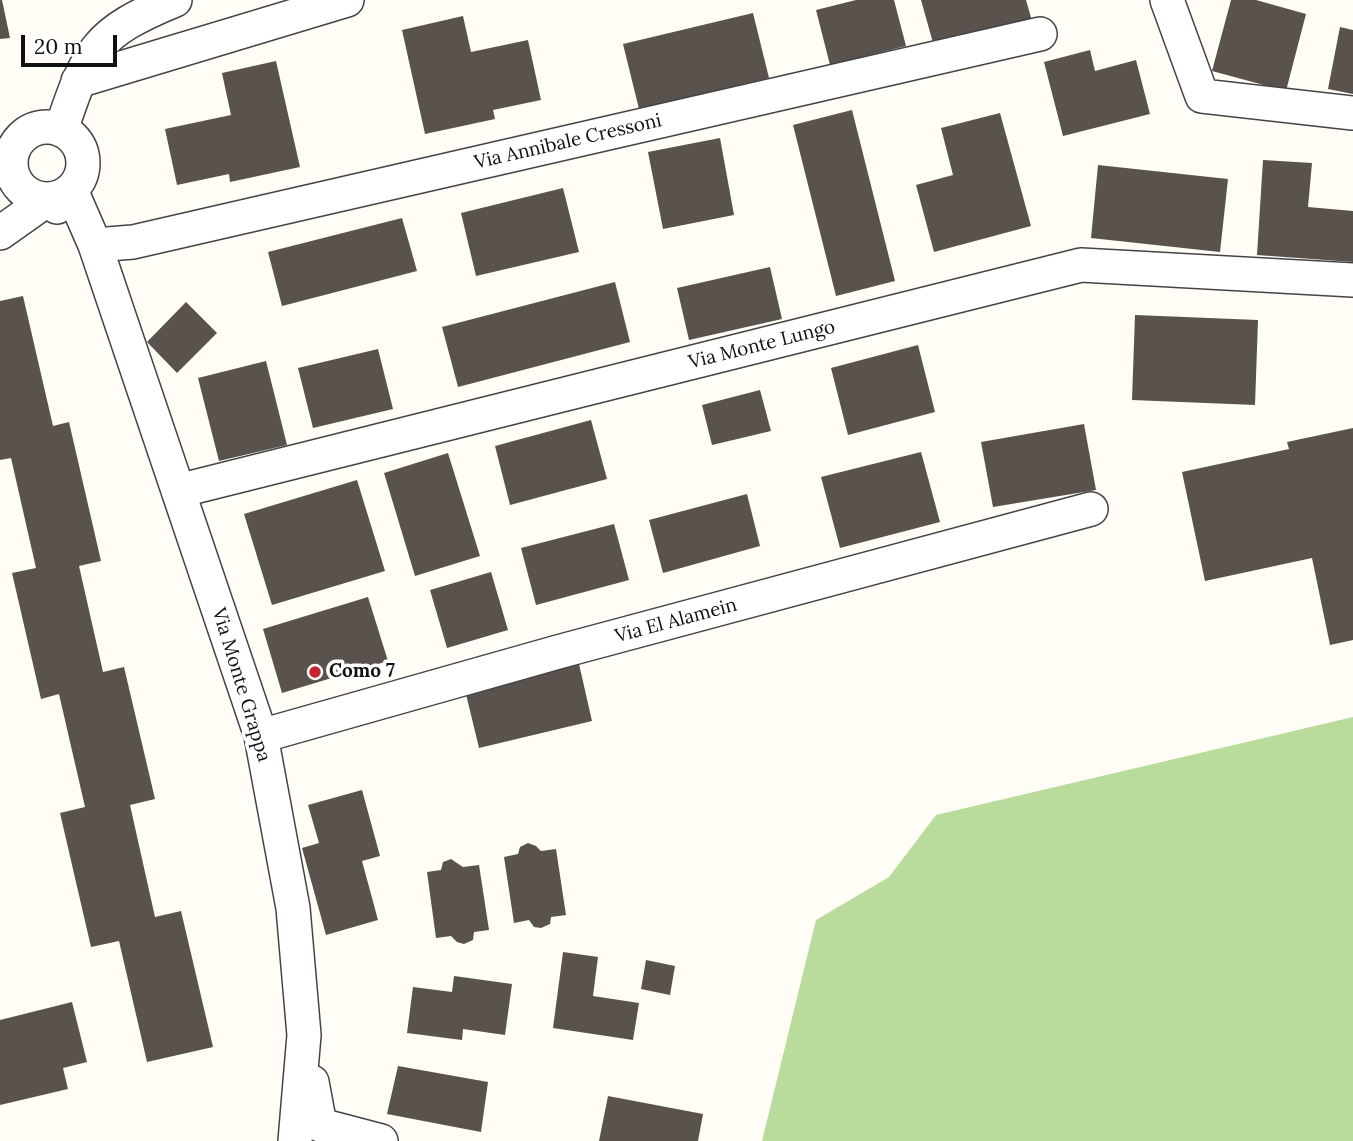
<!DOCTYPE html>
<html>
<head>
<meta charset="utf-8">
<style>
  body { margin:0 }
  #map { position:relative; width:1353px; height:1141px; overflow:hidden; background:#fffdf5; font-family:Lora,serif }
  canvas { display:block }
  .scale { position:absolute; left:21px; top:35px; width:96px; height:32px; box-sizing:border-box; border:4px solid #111; border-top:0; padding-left:9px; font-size:21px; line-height:24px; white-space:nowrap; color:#111; -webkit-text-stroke:5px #fff; paint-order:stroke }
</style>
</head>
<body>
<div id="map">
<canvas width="1353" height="1141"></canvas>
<div class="scale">20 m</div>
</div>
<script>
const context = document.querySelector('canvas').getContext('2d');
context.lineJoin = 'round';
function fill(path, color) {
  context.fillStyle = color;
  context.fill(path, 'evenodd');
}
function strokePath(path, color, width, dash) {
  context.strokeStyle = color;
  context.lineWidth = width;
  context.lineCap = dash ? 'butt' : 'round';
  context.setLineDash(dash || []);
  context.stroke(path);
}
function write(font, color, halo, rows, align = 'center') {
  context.font = font + ' Lora,serif';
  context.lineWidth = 7;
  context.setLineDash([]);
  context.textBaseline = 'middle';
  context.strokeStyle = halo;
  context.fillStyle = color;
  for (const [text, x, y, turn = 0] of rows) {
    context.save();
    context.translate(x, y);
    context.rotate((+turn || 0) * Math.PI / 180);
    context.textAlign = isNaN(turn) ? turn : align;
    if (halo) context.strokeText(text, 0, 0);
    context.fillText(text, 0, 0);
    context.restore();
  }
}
fill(new Path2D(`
  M 1353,717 L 1353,1141 L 762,1141 L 816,920 L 889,877 L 936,815 Z`), '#b9dc9c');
fill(new Path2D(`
  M 0,0 L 2,0 L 10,38 L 0,39 Z
  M 856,0 L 894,0 L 906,46 L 830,65 L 816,10 Z
  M 921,0 L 1026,0 L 1032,21 L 935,50 Z
  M 1231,0 L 1256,0 L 1306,14 L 1286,91 L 1212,71 Z
  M 753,13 L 769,78 L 639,109 L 623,44 Z
  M 463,16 L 471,52 L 528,40 L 541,100 L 493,110 L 495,119 L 425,134 L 402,30 Z
  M 1340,27 L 1353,30 L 1353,94 L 1328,89 Z
  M 1090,50 L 1095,71 L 1136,60 L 1150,114 L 1063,136 L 1044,62 Z
  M 276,61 L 300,167 L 230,182 L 229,174 L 177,185 L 165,129 L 231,115 L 222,73 Z
  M 852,110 L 895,281 L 836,296 L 793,125 Z
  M 1000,113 L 1031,226 L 934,252 L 916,185 L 953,175 L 941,128 Z
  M 720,138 L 734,215 L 663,229 L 648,152 Z
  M 1263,160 L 1312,163 L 1308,207 L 1353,211 L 1353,262 L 1257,255 Z
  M 1098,165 L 1228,179 L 1220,252 L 1091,238 Z
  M 563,188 L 579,252 L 476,276 L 461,213 Z
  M 402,218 L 417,271 L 282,306 L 268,252 Z
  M 770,267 L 782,319 L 689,340 L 677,288 Z
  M 615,282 L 630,342 L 458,387 L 442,327 Z
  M 23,296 L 53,426 L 69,422 L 101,561 L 79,566 L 103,672 L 124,667 L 155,799 L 130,805 L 155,917 L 181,911 L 213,1047 L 147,1062 L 119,941 L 91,947 L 60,813 L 85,807 L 59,694 L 41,699 L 12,573 L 36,568 L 11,458 L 0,460 L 0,301 Z
  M 186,302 L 217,333 L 177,373 L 147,342 Z
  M 1135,315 L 1258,320 L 1255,405 L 1132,400 Z
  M 918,345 L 935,412 L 848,435 L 831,368 Z
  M 378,349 L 393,409 L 313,428 L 298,368 Z
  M 266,361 L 287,445 L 219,461 L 198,378 Z
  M 760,390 L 771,431 L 712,445 L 702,405 Z
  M 591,420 L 607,479 L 510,505 L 495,446 Z
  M 1084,424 L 1096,490 L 993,507 L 981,442 Z
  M 1353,428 L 1353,640 L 1330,645 L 1312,558 L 1205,581 L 1182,472 L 1289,449 L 1287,442 Z
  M 921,452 L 940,522 L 840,548 L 821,477 Z
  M 448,453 L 480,556 L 415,576 L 384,473 Z
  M 357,480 L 385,571 L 272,605 L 244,514 Z
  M 747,494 L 760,546 L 663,573 L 649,520 Z
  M 614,524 L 629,580 L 536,605 L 521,548 Z
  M 491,572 L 508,630 L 447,648 L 430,590 Z
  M 368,597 L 388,661 L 282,693 L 263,629 Z
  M 579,664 L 592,721 L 479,748 L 465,690 Z
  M 362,790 L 380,856 L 362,861 L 378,920 L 326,935 L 302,848 L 319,843 L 308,805 Z
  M 528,843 L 536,846 L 541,851 L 556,849 L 566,915 L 551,917 L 550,924 L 541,928 L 534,927 L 529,920 L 514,923 L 504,857 L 518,854 L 520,847 Z
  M 451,859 L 463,867 L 479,865 L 489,930 L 474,932 L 473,940 L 464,944 L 457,942 L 451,936 L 436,938 L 427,872 L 441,870 L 443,862 Z
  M 563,952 L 598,957 L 593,996 L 639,1003 L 633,1040 L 553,1028 Z
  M 646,960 L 675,966 L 670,995 L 641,989 Z
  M 454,976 L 512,984 L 505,1035 L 463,1029 L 462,1040 L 407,1033 L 413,987 L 452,992 Z
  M 72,1002 L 87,1062 L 63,1068 L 68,1089 L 0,1105 L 0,1020 Z
  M 398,1066 L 488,1082 L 481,1132 L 387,1114 Z
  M 608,1096 L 703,1114 L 698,1141 L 599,1141 Z`), '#5a524d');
const minor = new Path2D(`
  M 1167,0 L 1202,96 L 1353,113
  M 78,81 L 347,0
  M11 163a36 36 0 1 1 72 0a36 36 0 1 1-72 0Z
  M 61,130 C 88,50 95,33 175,0
  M 71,190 L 95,245 L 261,736 L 293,908 L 304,1035 L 295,1141
  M 0,233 L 48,199 L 57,207
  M 95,245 L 133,242 L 1040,34
  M 178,491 L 1081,265 L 1353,280
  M 261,736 L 558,652 L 1091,509
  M 312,1082 L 320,1125 L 381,1141`);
strokePath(minor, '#444', 36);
strokePath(minor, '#fff', 33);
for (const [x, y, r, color] of [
  [315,672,7,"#c4262e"]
]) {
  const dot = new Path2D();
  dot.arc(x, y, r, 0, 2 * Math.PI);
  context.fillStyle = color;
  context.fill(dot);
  strokePath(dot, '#fff', 2.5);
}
write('19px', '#111', '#fff', [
  ["Via Annibale Cressoni",568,142,-13],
  ["Via Monte Lungo",762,345,-14],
  ["Via El Alamein",676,621,-15],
  ["Via Monte Grappa",241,685,73]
]);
write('bold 19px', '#111', '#fff', [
  ["Como 7",329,672]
], 'left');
</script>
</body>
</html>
